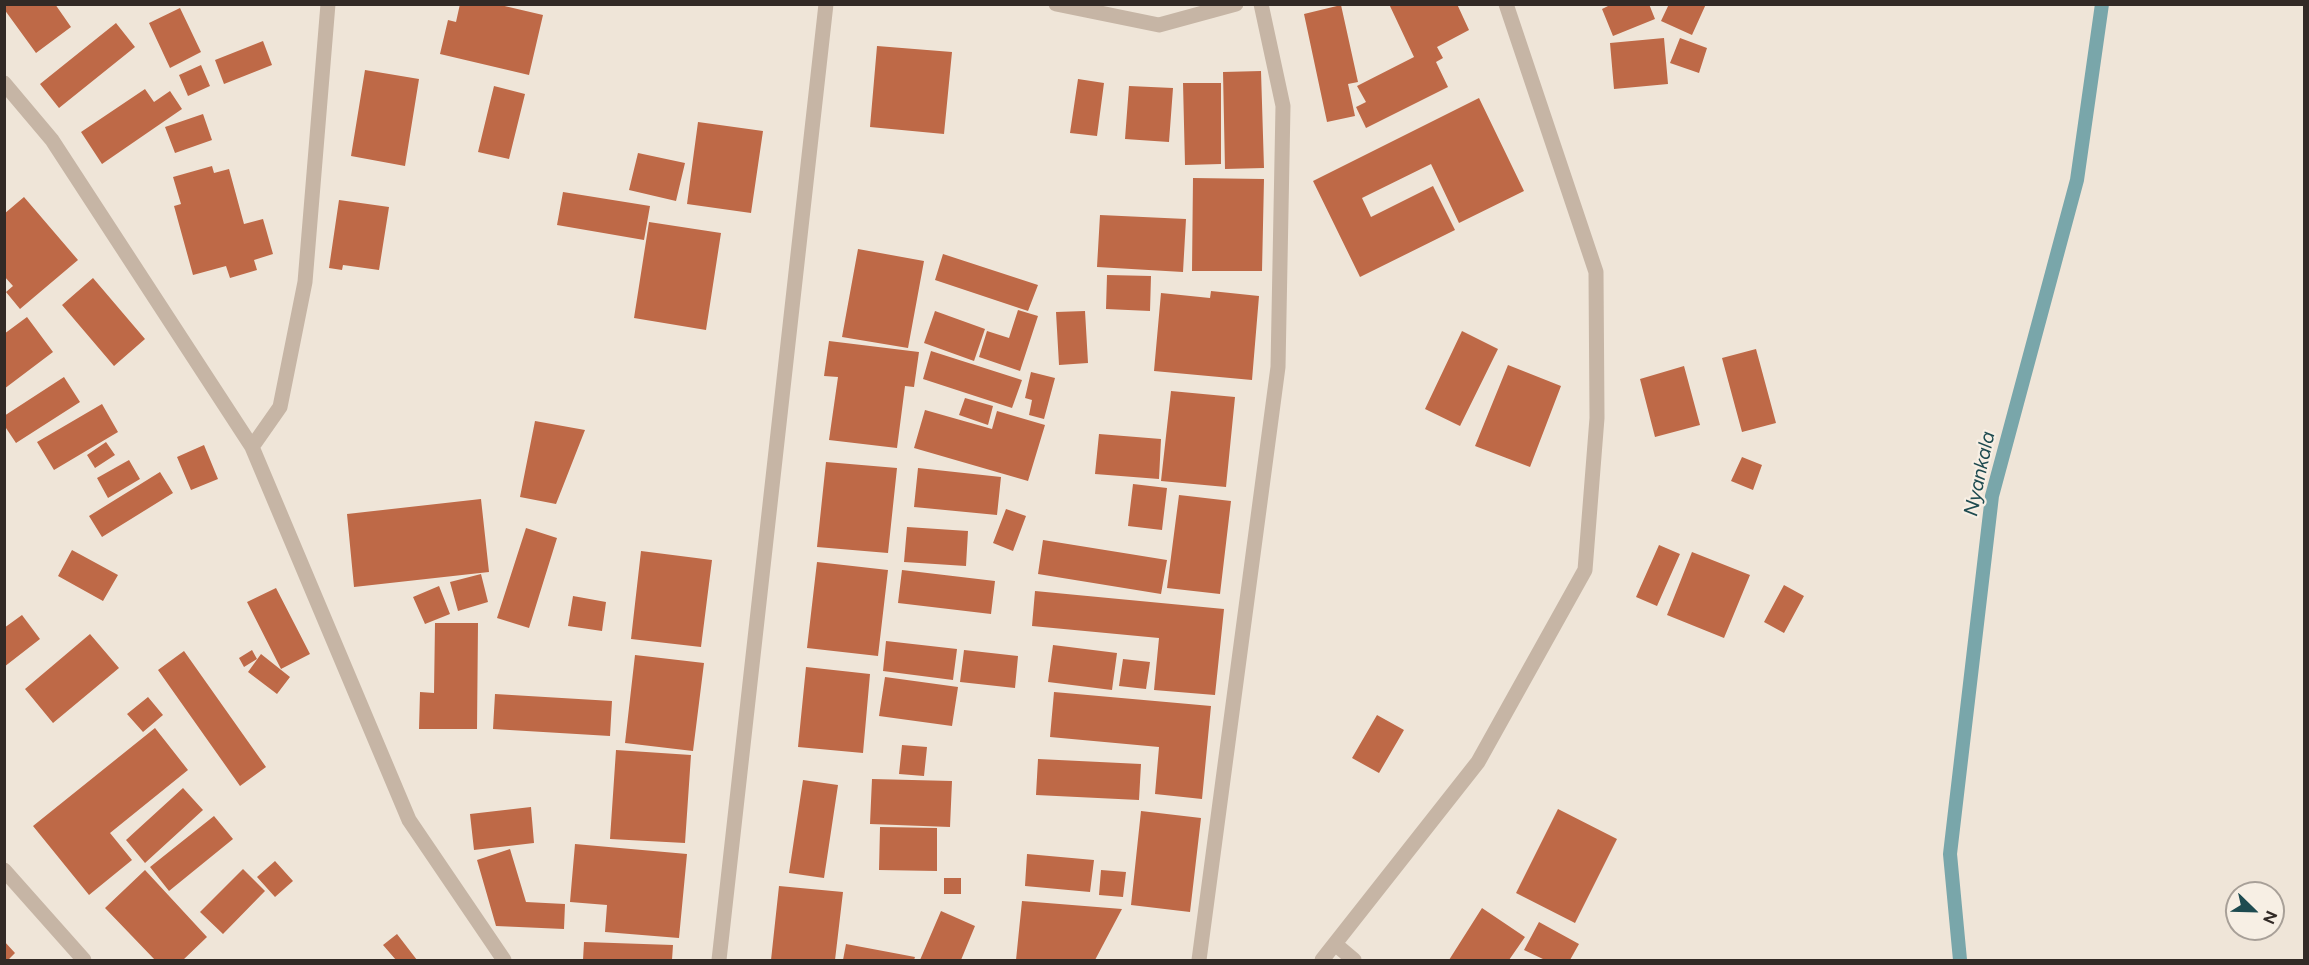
<!DOCTYPE html>
<html>
<head>
<meta charset="utf-8">
<style>
  body { margin:0 }
  #map { position:relative; width:2309px; height:965px; overflow:hidden; background:#efe5d8; font-family:Figtree,sans-serif }
  canvas { display:block }
  .frame { position:absolute; inset:0; border:6px solid #322a26; pointer-events:none }
  .north { position:absolute; left:2225px; top:881px; width:60px; height:60px; box-sizing:border-box; background:#f7efe4; border:2px solid #a8a098; border-radius:50%; rotate:113deg; font-size:16px; font-weight:700; line-height:24px; text-align:center; color:#322a26 }
  .north::after { content:''; display:block; margin:auto; width:21px; height:27px; background:#1e4b50; clip-path:polygon(50% 0,100% 100%,50% 72%,0 100%) }
</style>
</head>
<body>
<div id="map">
<canvas width="2309" height="965"></canvas>
<div class="frame"></div>
<div class="north">N</div>
</div>
<script>
const context = document.querySelector('canvas').getContext('2d');
context.lineJoin = 'round';
function strokePath(path, color, width, dash) {
  context.strokeStyle = color;
  context.lineWidth = width;
  context.lineCap = dash ? 'butt' : 'round';
  context.setLineDash(dash || []);
  context.stroke(path);
}
function fill(path, color) {
  context.fillStyle = color;
  context.fill(path, 'evenodd');
}
function write(font, color, halo, rows, align = 'center') {
  context.font = font + ' Figtree,sans-serif';
  context.lineWidth = 4.5;
  context.setLineDash([]);
  context.textBaseline = 'middle';
  context.strokeStyle = halo;
  context.fillStyle = color;
  for (const [text, x, y, turn = 0] of rows) {
    context.save();
    context.translate(x, y);
    context.rotate((+turn || 0) * Math.PI / 180);
    context.textAlign = isNaN(turn) ? turn : align;
    if (halo) context.strokeText(text, 0, 0);
    context.fillText(text, 0, 0);
    context.restore();
  }
}
strokePath(new Path2D(`
  M 1960,960 L 1950,854 L 1992,496 L 2077,180 L 2102,4`), '#79a6aa', 14);
fill(new Path2D(`
  M 4,4 L 55,4 L 71,27 L 36,53 L 4,9 Z
  M 460,4 L 496,4 L 543,15 L 529,75 L 440,54 L 448,20 L 456,22 Z
  M 1389,4 L 1457,4 L 1469,30 L 1437,47 L 1443,58 L 1436,62 L 1448,87 L 1366,128 L 1356,107 L 1366,102 L 1357,86 L 1414,57 Z
  M 1612,4 L 1649,4 L 1655,19 L 1613,36 L 1602,9 Z
  M 1669,4 L 1706,4 L 1692,35 L 1661,21 Z
  M 1341,5 L 1358,82 L 1348,84 L 1355,116 L 1327,122 L 1304,14 Z
  M 180,8 L 201,52 L 170,68 L 149,23 Z
  M 116,23 L 135,47 L 59,108 L 40,84 Z
  M 1664,38 L 1668,84 L 1614,89 L 1610,43 Z
  M 1680,38 L 1707,48 L 1699,73 L 1670,63 Z
  M 263,41 L 272,65 L 224,84 L 215,60 Z
  M 877,46 L 952,52 L 944,134 L 870,127 Z
  M 201,65 L 210,86 L 188,96 L 179,75 Z
  M 365,70 L 419,79 L 405,166 L 351,156 Z
  M 1261,71 L 1264,168 L 1225,169 L 1223,72 Z
  M 1078,79 L 1104,83 L 1097,136 L 1070,133 Z
  M 1183,83 L 1221,83 L 1221,164 L 1185,165 Z
  M 494,86 L 525,94 L 509,159 L 478,152 Z
  M 1129,86 L 1173,88 L 1169,142 L 1125,139 Z
  M 145,89 L 154,102 L 170,91 L 182,109 L 102,164 L 81,132 Z
  M 1479,98 L 1524,191 L 1459,223 L 1431,164 L 1362,198 L 1371,217 L 1433,186 L 1455,230 L 1360,277 L 1313,181 Z
  M 203,114 L 212,140 L 175,153 L 165,127 Z
  M 698,122 L 763,131 L 751,213 L 687,204 Z
  M 638,153 L 685,163 L 676,201 L 629,190 Z
  M 212,166 L 214,173 L 229,169 L 244,224 L 263,219 L 273,254 L 254,260 L 257,270 L 230,278 L 226,266 L 193,275 L 174,206 L 181,204 L 173,177 Z
  M 1193,178 L 1264,179 L 1262,271 L 1192,271 Z
  M 563,192 L 650,206 L 644,240 L 557,225 Z
  M 24,197 L 78,260 L 20,309 L 6,292 L 13,286 L 4,276 L 4,214 Z
  M 339,200 L 389,207 L 379,270 L 343,265 L 342,270 L 329,268 Z
  M 1100,215 L 1186,219 L 1183,272 L 1097,267 Z
  M 649,222 L 721,233 L 706,330 L 634,318 Z
  M 858,249 L 924,261 L 908,348 L 842,337 Z
  M 943,254 L 1038,285 L 1028,311 L 935,280 Z
  M 1107,275 L 1151,276 L 1150,311 L 1106,309 Z
  M 93,278 L 145,339 L 114,366 L 62,305 Z
  M 1211,291 L 1259,296 L 1252,380 L 1154,371 L 1161,293 L 1210,298 Z
  M 1018,310 L 1038,316 L 1020,371 L 979,357 L 987,331 L 1009,338 Z
  M 935,311 L 985,329 L 974,361 L 924,343 Z
  M 1085,311 L 1088,363 L 1059,365 L 1056,312 Z
  M 27,317 L 53,352 L 4,389 L 4,334 Z
  M 1462,331 L 1498,349 L 1460,426 L 1425,409 Z
  M 829,341 L 919,352 L 914,387 L 905,386 L 897,448 L 829,440 L 838,377 L 824,376 Z
  M 1756,349 L 1776,423 L 1742,432 L 1722,358 Z
  M 931,351 L 1022,380 L 1012,408 L 923,379 Z
  M 1508,365 L 1561,386 L 1530,467 L 1475,446 Z
  M 1684,366 L 1700,425 L 1655,437 L 1640,379 Z
  M 1031,372 L 1055,378 L 1044,419 L 1029,415 L 1032,400 L 1025,398 Z
  M 64,377 L 80,402 L 16,443 L 4,425 L 4,416 Z
  M 1171,391 L 1235,397 L 1226,487 L 1161,481 Z
  M 965,398 L 993,406 L 988,425 L 959,415 Z
  M 102,404 L 118,432 L 54,470 L 37,442 Z
  M 925,410 L 992,429 L 997,411 L 1045,425 L 1028,481 L 914,448 Z
  M 535,421 L 585,430 L 556,504 L 520,497 Z
  M 1099,434 L 1161,439 L 1159,479 L 1095,474 Z
  M 106,442 L 115,455 L 95,468 L 87,455 Z
  M 204,445 L 218,479 L 191,490 L 177,457 Z
  M 1742,457 L 1762,465 L 1753,490 L 1731,481 Z
  M 129,460 L 140,479 L 108,498 L 97,478 Z
  M 826,462 L 897,468 L 888,553 L 817,547 Z
  M 918,468 L 1001,477 L 997,515 L 914,507 Z
  M 160,472 L 173,493 L 102,537 L 89,516 Z
  M 1133,484 L 1167,488 L 1162,530 L 1128,526 Z
  M 1179,495 L 1231,501 L 1220,594 L 1167,588 Z
  M 481,499 L 489,572 L 354,587 L 347,514 Z
  M 1006,509 L 1026,516 L 1013,551 L 993,543 Z
  M 907,527 L 968,531 L 966,566 L 904,562 Z
  M 526,528 L 557,538 L 529,628 L 497,618 Z
  M 1043,540 L 1167,560 L 1161,594 L 1038,574 Z
  M 1659,545 L 1680,554 L 1657,606 L 1636,597 Z
  M 72,550 L 118,575 L 103,601 L 58,576 Z
  M 641,551 L 712,560 L 701,647 L 631,639 Z
  M 1692,552 L 1750,575 L 1724,638 L 1667,615 Z
  M 817,562 L 888,570 L 878,656 L 807,648 Z
  M 902,570 L 995,581 L 991,614 L 898,603 Z
  M 481,574 L 488,602 L 458,611 L 450,582 Z
  M 1784,585 L 1804,596 L 1784,633 L 1764,622 Z
  M 439,586 L 450,614 L 425,624 L 413,597 Z
  M 276,588 L 310,654 L 281,669 L 247,602 Z
  M 1035,591 L 1224,609 L 1215,695 L 1154,690 L 1159,638 L 1032,626 Z
  M 573,596 L 606,602 L 602,631 L 568,626 Z
  M 22,615 L 40,639 L 4,667 L 4,628 Z
  M 435,623 L 478,623 L 477,729 L 419,729 L 420,692 L 434,693 Z
  M 90,634 L 119,668 L 53,723 L 25,689 Z
  M 886,641 L 957,649 L 953,680 L 883,671 Z
  M 1053,645 L 1117,653 L 1112,690 L 1048,682 Z
  M 252,650 L 257,659 L 244,667 L 239,658 Z
  M 964,650 L 1018,656 L 1015,688 L 960,682 Z
  M 184,651 L 266,767 L 240,786 L 158,670 Z
  M 261,654 L 290,677 L 277,694 L 248,672 Z
  M 635,655 L 704,663 L 693,751 L 625,743 Z
  M 1123,659 L 1150,662 L 1146,689 L 1119,686 Z
  M 806,667 L 870,674 L 863,753 L 798,747 Z
  M 885,677 L 958,687 L 952,726 L 879,716 Z
  M 1054,692 L 1211,706 L 1202,799 L 1155,794 L 1159,747 L 1050,737 Z
  M 495,694 L 612,701 L 610,736 L 493,729 Z
  M 148,697 L 163,715 L 143,732 L 127,714 Z
  M 1377,715 L 1404,730 L 1379,773 L 1352,758 Z
  M 155,728 L 188,770 L 110,833 L 132,860 L 89,895 L 33,826 Z
  M 902,745 L 927,747 L 924,776 L 899,774 Z
  M 616,750 L 691,755 L 685,843 L 610,839 Z
  M 1038,759 L 1141,764 L 1139,800 L 1036,795 Z
  M 872,779 L 952,781 L 950,827 L 870,824 Z
  M 803,780 L 838,785 L 824,878 L 789,873 Z
  M 183,788 L 203,810 L 145,863 L 126,840 Z
  M 531,807 L 534,843 L 474,850 L 470,814 Z
  M 1558,809 L 1617,839 L 1575,923 L 1516,893 Z
  M 1141,811 L 1201,818 L 1190,912 L 1131,905 Z
  M 214,816 L 233,839 L 169,891 L 150,867 Z
  M 880,827 L 937,828 L 937,871 L 879,870 Z
  M 575,844 L 687,854 L 679,938 L 605,932 L 607,905 L 570,902 Z
  M 510,849 L 526,902 L 565,904 L 564,929 L 496,926 L 477,860 Z
  M 1027,854 L 1094,860 L 1090,892 L 1025,886 Z
  M 275,861 L 293,881 L 275,897 L 257,877 Z
  M 243,869 L 265,891 L 223,934 L 200,912 Z
  M 145,870 L 207,937 L 183,960 L 155,960 L 105,908 Z
  M 1101,870 L 1126,872 L 1123,897 L 1099,895 Z
  M 944,878 L 961,878 L 961,894 L 944,894 Z
  M 779,886 L 843,892 L 835,960 L 771,960 Z
  M 1022,901 L 1122,909 L 1095,960 L 1016,960 Z
  M 1482,908 L 1525,937 L 1509,960 L 1449,960 Z
  M 941,911 L 975,926 L 961,960 L 920,960 Z
  M 1539,922 L 1579,944 L 1570,960 L 1545,960 L 1524,950 Z
  M 397,934 L 417,960 L 396,960 L 383,945 Z
  M 4,941 L 15,953 L 8,960 L 4,960 Z
  M 584,942 L 673,945 L 672,960 L 583,960 Z
  M 846,944 L 915,957 L 914,960 L 843,960 Z`), '#be6947');
strokePath(new Path2D(`
  M 1056,4 L 1159,25 L 1236,4
  M 4,83 L 52,140 L 252,447 L 409,820 L 504,960
  M 252,447 L 280,407 L 305,282 L 328,4
  M 4,870 L 84,960
  M 1335,944 L 1354,960
  M 719,960 L 826,4
  M 1199,960 L 1278,367 L 1283,106 L 1261,4
  M 1322,960 L 1478,762 L 1585,570 L 1597,418 L 1596,272 L 1506,4`), '#c6b5a5', 15);
write('italic 20px', '#1e4b50', '#f7efe4', [
  ["Nyankala",1980,474,-78]
]);
</script>
</body>
</html>
